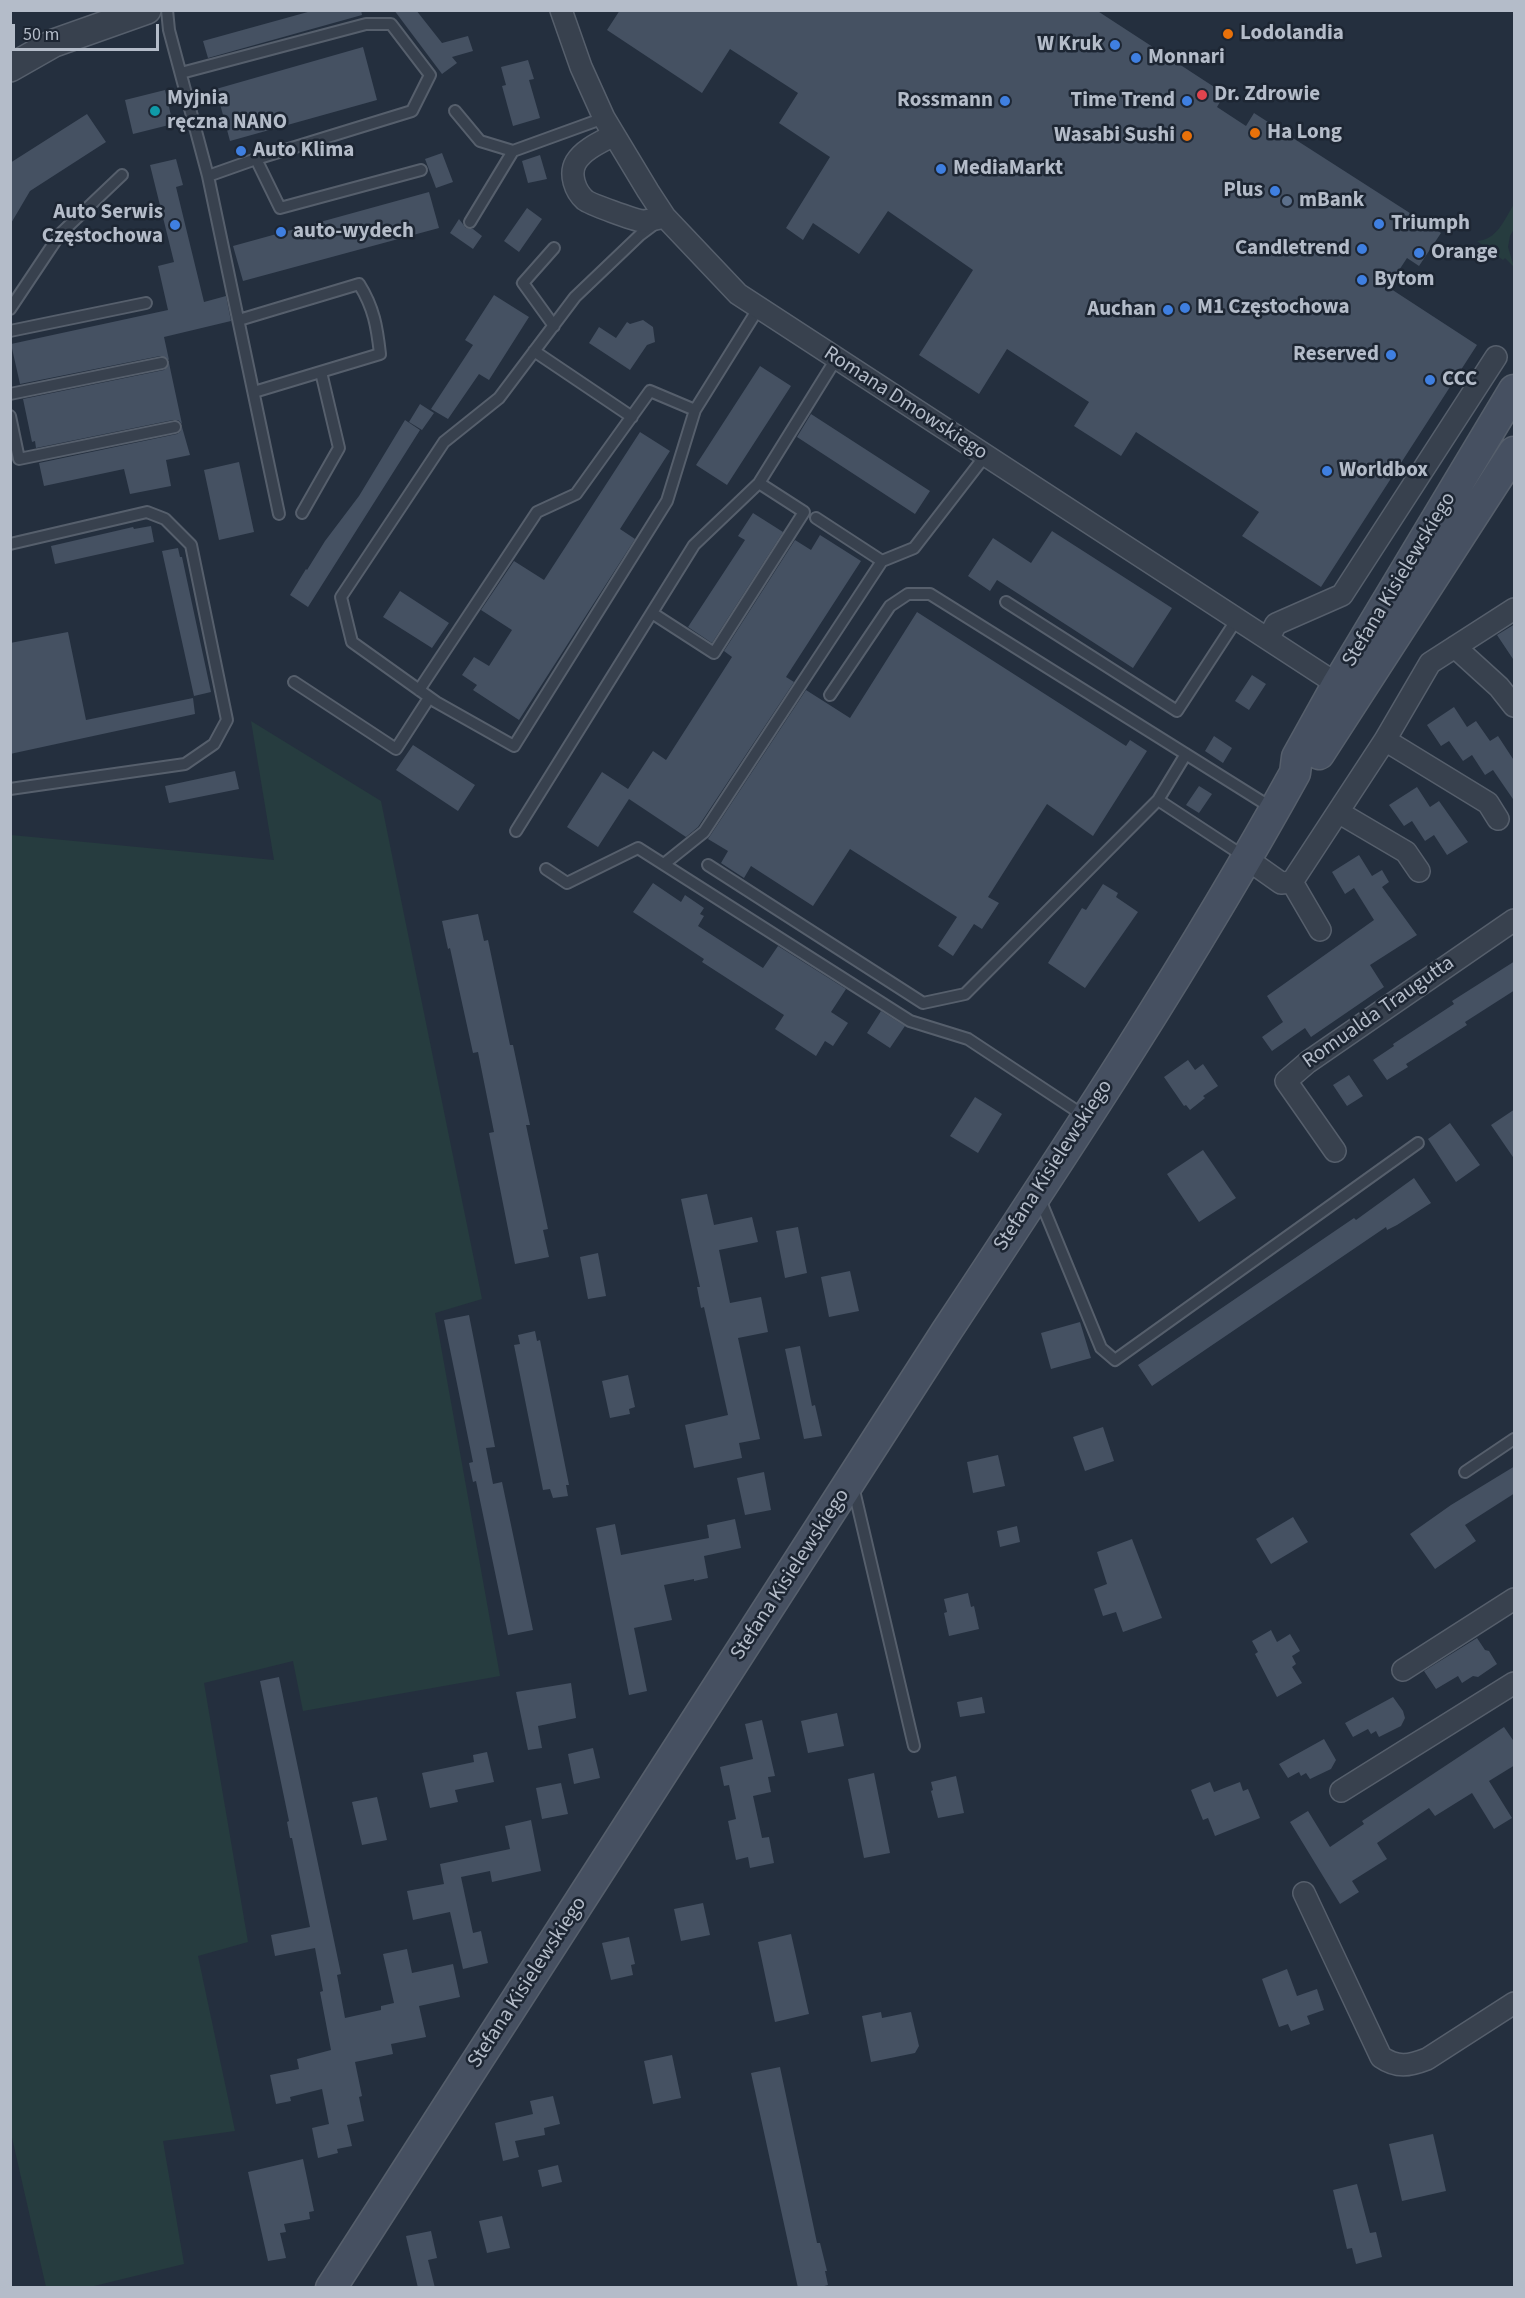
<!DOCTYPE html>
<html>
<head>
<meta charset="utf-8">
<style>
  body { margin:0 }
  #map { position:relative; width:1525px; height:2298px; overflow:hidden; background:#242f3e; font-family:"Source Sans 3",sans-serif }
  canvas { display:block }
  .frame { position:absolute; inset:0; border:12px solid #b4bcc9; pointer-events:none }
  .scale { position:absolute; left:12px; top:24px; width:147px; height:27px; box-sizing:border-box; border:3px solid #b4bcc9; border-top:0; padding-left:8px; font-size:18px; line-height:21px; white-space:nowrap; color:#b4bcc9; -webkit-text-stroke:4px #1d2633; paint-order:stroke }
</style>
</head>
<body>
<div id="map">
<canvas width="1525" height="2298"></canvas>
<div class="frame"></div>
<div class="scale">50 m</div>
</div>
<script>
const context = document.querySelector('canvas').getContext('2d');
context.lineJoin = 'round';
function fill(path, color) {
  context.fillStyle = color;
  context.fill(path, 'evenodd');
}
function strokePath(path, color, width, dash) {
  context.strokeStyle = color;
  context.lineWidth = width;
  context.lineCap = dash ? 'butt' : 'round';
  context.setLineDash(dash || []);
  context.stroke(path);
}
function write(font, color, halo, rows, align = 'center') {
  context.font = font + ' "Source Sans 3",sans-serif';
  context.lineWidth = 5;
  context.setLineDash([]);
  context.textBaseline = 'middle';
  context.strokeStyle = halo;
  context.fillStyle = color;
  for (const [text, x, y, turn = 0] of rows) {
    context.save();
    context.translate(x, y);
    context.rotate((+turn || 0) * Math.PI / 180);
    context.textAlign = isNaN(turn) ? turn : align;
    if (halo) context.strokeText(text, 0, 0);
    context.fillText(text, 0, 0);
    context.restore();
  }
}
fill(new Path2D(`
  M 1514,204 L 1514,229 L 1510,236 L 1508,247 L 1514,267 L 1505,258 L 1503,260 L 1477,241 C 1497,240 1504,220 1514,204 Z
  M 251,721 L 381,801 L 482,1299 L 435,1313 L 500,1676 L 303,1711 L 293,1661 L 204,1683 L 248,1942 L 198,1956 L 235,2131 L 163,2141 L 184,2264 L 90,2287 L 46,2287 L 10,2129 L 11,835 L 274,860 Z`), '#263c3f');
fill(new Path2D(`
  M 315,10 L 361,10 L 362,15 L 208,58 L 203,41 Z
  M 394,10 L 416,10 L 442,43 L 468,36 L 473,51 L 452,57 L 457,63 L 442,74 Z
  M 620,10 L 1096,10 L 1225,94 L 1217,107 L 1246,126 L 1254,113 L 1441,233 L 1419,266 L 1407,258 L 1388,287 L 1477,345 L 1321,587 L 1242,536 L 1259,512 L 1136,432 L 1121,456 L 1074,426 L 1089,402 L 1007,349 L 979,394 L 919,355 L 973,270 L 888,211 L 859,254 L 813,223 L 803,240 L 786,228 L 830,157 L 779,123 L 798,93 L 730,49 L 702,93 L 607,30 Z
  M 363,47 L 377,100 L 230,141 L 216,89 Z
  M 528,60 L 534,79 L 529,80 L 540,118 L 513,126 L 502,86 L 506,85 L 501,67 Z
  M 165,90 L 173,124 L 133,134 L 125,100 Z
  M 87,114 L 106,142 L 30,191 L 10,225 L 10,163 Z
  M 442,153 L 453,182 L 436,188 L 425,159 Z
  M 540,155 L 547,179 L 528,183 L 522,161 Z
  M 176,159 L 183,185 L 176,187 L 204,302 L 226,296 L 231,321 L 164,337 L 169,360 L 160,356 L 20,384 L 11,344 L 168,310 L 158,266 L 174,262 L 150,165 Z
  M 429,192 L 439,228 L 243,281 L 233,246 Z
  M 527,208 L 542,219 L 519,252 L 504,241 Z
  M 459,219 L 466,228 L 473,229 L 482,236 L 473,249 L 450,233 Z
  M 494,295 L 529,317 L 489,380 L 479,374 L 448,419 L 431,409 L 473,345 L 465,340 Z
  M 643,320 L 653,327 L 655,342 L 647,345 L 630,370 L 589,343 L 599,327 L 616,338 L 627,322 L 630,324 Z
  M 169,363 L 182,424 L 178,420 L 173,420 L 36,448 L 35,441 L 32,442 L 23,399 L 164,370 Z
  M 760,366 L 791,386 L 727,485 L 696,465 Z
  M 420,404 L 434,413 L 422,430 L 409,422 Z
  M 811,414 L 930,491 L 915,514 L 797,437 Z
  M 405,420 L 420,430 L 308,607 L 290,595 L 306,569 L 307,570 L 325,541 L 359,496 Z
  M 182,427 L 190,455 L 166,460 L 171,486 L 130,494 L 124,469 L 44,486 L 39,463 L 177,434 L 180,432 Z
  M 640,432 L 670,451 L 620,529 L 635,539 L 519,720 L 473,690 L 477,685 L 462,675 L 474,657 L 489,666 L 512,630 L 481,610 L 514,561 L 544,580 Z
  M 239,462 L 254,532 L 219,540 L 204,470 Z
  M 753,513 L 783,532 L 712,643 L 688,627 L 745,540 L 738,536 Z
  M 151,526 L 154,542 L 55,564 L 51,546 L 133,527 L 134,529 Z
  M 1052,531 L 1172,608 L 1133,668 L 997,580 L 990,591 L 968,576 L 993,538 L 1031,563 Z
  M 820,535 L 861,561 L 786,677 L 794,682 L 698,827 L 686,837 L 629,799 L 598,847 L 567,827 L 602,772 L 628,789 L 653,751 L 666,760 L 732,657 L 724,651 L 795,540 L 811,550 Z
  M 178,548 L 180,557 L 182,557 L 211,692 L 194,696 L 162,551 Z
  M 400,591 L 449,623 L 432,648 L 383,617 Z
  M 917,612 L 1126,746 L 1130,740 L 1147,751 L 1093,836 L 1047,804 L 988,897 L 999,903 L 982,929 L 974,924 L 953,956 L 938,946 L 957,917 L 850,849 L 813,906 L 751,866 L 744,878 L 721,863 L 728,851 L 708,839 L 806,690 L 850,718 Z
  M 1515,624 L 1515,662 L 1497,635 Z
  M 68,632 L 86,720 L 193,698 L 195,714 L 10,754 L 10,643 Z
  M 1252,675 L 1266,684 L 1249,710 L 1235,701 Z
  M 1454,707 L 1467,727 L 1476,721 L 1490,741 L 1498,736 L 1515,762 L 1515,802 L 1493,770 L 1485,775 L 1472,755 L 1463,761 L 1449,741 L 1441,746 L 1427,725 Z
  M 1214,736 L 1232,748 L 1223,763 L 1205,751 Z
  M 413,745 L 475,785 L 458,811 L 396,770 Z
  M 235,771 L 239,789 L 169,803 L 165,786 Z
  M 1199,786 L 1212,794 L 1199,813 L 1186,805 Z
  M 1417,787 L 1430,807 L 1439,801 L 1468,842 L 1447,855 L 1434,835 L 1425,841 L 1412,821 L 1404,826 L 1389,805 Z
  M 1359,855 L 1372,876 L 1382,870 L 1389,882 L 1382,887 L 1417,935 L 1370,965 L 1384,987 L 1311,1037 L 1305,1028 L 1272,1051 L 1262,1037 L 1283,1022 L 1267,996 L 1374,920 L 1354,888 L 1345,894 L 1332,872 Z
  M 653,883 L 681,902 L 685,895 L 704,908 L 700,914 L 704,916 L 698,926 L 763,968 L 778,946 L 846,989 L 831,1012 L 848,1023 L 833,1046 L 825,1041 L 816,1056 L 775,1029 L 784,1015 L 702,962 L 704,959 L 633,912 Z
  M 1103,884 L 1118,893 L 1116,897 L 1138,912 L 1085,988 L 1048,963 L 1082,908 L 1086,910 Z
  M 478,914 L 484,941 L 488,940 L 510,1045 L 513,1045 L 530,1125 L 526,1125 L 548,1229 L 543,1230 L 549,1257 L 515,1264 L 489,1133 L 494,1132 L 478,1052 L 473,1053 L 450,948 L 448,949 L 442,921 Z
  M 1515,961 L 1515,990 L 1465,1022 L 1467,1025 L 1406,1064 L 1408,1067 L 1387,1080 L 1373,1060 L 1394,1046 L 1393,1044 L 1454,1004 L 1452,1001 Z
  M 881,1011 L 905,1026 L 890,1048 L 867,1033 Z
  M 1188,1060 L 1195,1070 L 1203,1064 L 1218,1086 L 1203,1096 L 1205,1098 L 1190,1110 L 1186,1105 L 1184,1106 L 1164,1077 Z
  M 1349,1075 L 1363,1096 L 1347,1106 L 1333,1085 Z
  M 975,1097 L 1002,1114 L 978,1153 L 950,1136 Z
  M 1515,1109 L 1515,1160 L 1491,1125 Z
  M 1450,1123 L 1480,1165 L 1456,1182 L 1428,1139 Z
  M 1203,1150 L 1236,1198 L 1199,1222 L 1167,1174 Z
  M 1414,1178 L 1431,1203 L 1397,1225 L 1387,1230 L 1386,1227 L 1152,1386 L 1138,1365 L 1354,1218 L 1356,1220 Z
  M 707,1194 L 714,1225 L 752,1217 L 758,1242 L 719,1250 L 730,1303 L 761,1297 L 768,1332 L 738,1338 L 760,1439 L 739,1443 L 742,1458 L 694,1468 L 685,1425 L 728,1415 L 704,1307 L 701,1308 L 697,1287 L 700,1287 L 681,1199 Z
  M 798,1227 L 807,1273 L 785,1278 L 776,1231 Z
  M 598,1253 L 606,1296 L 588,1299 L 580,1257 Z
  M 850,1271 L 859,1311 L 829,1317 L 821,1277 Z
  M 469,1315 L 495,1447 L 486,1448 L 493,1484 L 502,1482 L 533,1630 L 508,1635 L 476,1481 L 473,1482 L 469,1463 L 473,1462 L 444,1320 Z
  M 1080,1322 L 1091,1358 L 1051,1369 L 1041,1333 Z
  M 535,1331 L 537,1341 L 540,1340 L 569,1485 L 566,1485 L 568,1496 L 553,1498 L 550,1489 L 543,1490 L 514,1345 L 520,1344 L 518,1335 Z
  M 800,1346 L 812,1406 L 815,1405 L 822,1436 L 804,1439 L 785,1349 Z
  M 628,1375 L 635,1407 L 629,1409 L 630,1414 L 610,1418 L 602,1381 Z
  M 1103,1427 L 1114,1461 L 1085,1471 L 1073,1437 Z
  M 998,1455 L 1005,1486 L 973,1493 L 967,1462 Z
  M 1515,1466 L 1515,1493 L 1465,1525 L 1476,1541 L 1435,1569 L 1410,1534 L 1451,1505 Z
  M 764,1472 L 771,1510 L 745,1515 L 737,1478 Z
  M 1293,1517 L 1308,1542 L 1271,1564 L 1256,1539 Z
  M 735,1519 L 741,1548 L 704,1556 L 708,1578 L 694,1581 L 694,1579 L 664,1585 L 672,1620 L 634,1628 L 647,1691 L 629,1695 L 596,1528 L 615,1524 L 621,1555 L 709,1538 L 707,1525 Z
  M 1017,1526 L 1020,1542 L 1000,1547 L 997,1531 Z
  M 1132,1539 L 1162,1618 L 1123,1632 L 1116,1612 L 1103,1616 L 1094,1589 L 1107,1584 L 1097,1552 Z
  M 968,1593 L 971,1607 L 974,1606 L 979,1629 L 949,1636 L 944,1613 L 947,1612 L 944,1599 Z
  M 1271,1630 L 1277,1642 L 1290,1634 L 1300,1651 L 1292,1656 L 1296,1664 L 1292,1667 L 1302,1683 L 1277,1697 L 1255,1654 L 1258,1652 L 1252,1641 Z
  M 1477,1638 L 1485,1650 L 1489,1651 L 1497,1664 L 1478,1677 L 1473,1676 L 1462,1683 L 1458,1676 L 1436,1689 L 1424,1671 Z
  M 279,1677 L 341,1974 L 337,1975 L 345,2018 L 381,2010 L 381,2006 L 394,2003 L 383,1954 L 407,1949 L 412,1973 L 453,1964 L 460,1997 L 419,2006 L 426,2037 L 391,2044 L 393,2054 L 355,2062 L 362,2096 L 359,2097 L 364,2121 L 347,2125 L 352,2146 L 337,2149 L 338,2153 L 318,2158 L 312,2128 L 329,2124 L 322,2089 L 290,2097 L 291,2101 L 276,2104 L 270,2075 L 299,2069 L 297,2059 L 331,2050 L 320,1992 L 323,1991 L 315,1948 L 275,1956 L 271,1935 L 310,1927 L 292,1838 L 290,1838 L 287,1822 L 289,1821 L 260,1681 Z
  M 571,1683 L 576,1718 L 538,1726 L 542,1748 L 528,1750 L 516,1692 Z
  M 982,1697 L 985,1713 L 960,1717 L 957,1702 Z
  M 1393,1697 L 1403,1711 L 1405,1718 L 1401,1726 L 1379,1737 L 1376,1731 L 1371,1734 L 1368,1729 L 1353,1737 L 1345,1723 Z
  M 837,1713 L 844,1746 L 808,1753 L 801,1721 Z
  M 762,1720 L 775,1776 L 768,1777 L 771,1792 L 753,1796 L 762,1838 L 769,1837 L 774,1863 L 750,1868 L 748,1857 L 736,1860 L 728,1821 L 736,1819 L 729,1785 L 724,1786 L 720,1767 L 753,1759 L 745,1724 Z
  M 1504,1727 L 1515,1743 L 1515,1765 L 1489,1781 L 1512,1818 L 1494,1829 L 1472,1793 L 1435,1816 L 1429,1808 L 1377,1843 L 1387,1859 L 1352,1881 L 1359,1892 L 1340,1904 L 1290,1822 L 1308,1811 L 1330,1847 L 1364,1824 L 1362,1821 Z
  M 1324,1739 L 1336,1760 L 1331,1769 L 1310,1779 L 1306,1773 L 1301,1776 L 1299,1772 L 1288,1778 L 1279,1764 Z
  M 593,1748 L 600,1778 L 574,1784 L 568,1754 Z
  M 487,1752 L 494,1782 L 455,1790 L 458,1802 L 430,1808 L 422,1773 L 474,1762 L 473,1755 Z
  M 874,1773 L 890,1853 L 864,1858 L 848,1779 Z
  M 956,1776 L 964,1813 L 938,1818 L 931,1791 L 933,1790 L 931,1782 Z
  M 1210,1782 L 1214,1792 L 1240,1782 L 1243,1791 L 1248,1789 L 1260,1818 L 1215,1836 L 1208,1818 L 1203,1820 L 1191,1790 Z
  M 561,1783 L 568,1814 L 542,1819 L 536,1788 Z
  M 377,1797 L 387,1840 L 362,1845 L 352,1802 Z
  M 531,1820 L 541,1871 L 492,1882 L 490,1871 L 461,1877 L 473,1933 L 481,1931 L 488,1963 L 463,1969 L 450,1912 L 413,1920 L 407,1891 L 444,1884 L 440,1864 L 510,1849 L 505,1826 Z
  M 703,1903 L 710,1935 L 681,1941 L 674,1909 Z
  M 791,1934 L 809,2014 L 775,2022 L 758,1942 Z
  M 629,1937 L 635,1964 L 631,1965 L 633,1975 L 611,1980 L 602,1943 Z
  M 1287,1969 L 1297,1996 L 1317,1989 L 1324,2010 L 1307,2016 L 1310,2024 L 1291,2031 L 1288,2024 L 1279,2027 L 1262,1979 Z
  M 881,2012 L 882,2018 L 911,2012 L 919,2046 L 915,2053 L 871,2062 L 862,2016 Z
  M 672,2055 L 681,2098 L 653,2104 L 644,2061 Z
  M 780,2067 L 817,2243 L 820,2243 L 827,2271 L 825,2271 L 828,2285 L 817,2288 L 798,2288 L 751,2073 Z
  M 553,2096 L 560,2124 L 544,2128 L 545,2135 L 515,2141 L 519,2157 L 503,2161 L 495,2123 L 533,2114 L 530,2101 Z
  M 1433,2134 L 1446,2191 L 1402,2201 L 1389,2144 Z
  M 303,2159 L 314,2211 L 309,2212 L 310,2219 L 284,2224 L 286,2232 L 280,2233 L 286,2258 L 268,2261 L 248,2172 Z
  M 558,2165 L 562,2182 L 542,2187 L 538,2170 Z
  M 1357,2184 L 1370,2233 L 1376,2232 L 1382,2257 L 1356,2264 L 1352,2248 L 1347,2249 L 1333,2190 Z
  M 502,2216 L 510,2248 L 487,2253 L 479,2221 Z
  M 431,2231 L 437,2258 L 428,2260 L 435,2288 L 418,2288 L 406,2236 Z`), '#455162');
const service = new Path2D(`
  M 167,10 L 169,30 L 208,176 L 279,514
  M 181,73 L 366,24 L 391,24 L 430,75 L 412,111 L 256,159 L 208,176
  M 455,111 L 480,141 L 513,151
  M 256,159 L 280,208 L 421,170
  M 470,222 L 513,151 L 604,118
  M 656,223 L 640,235 L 575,297 L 499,398 L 444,442 L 341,597 L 352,642 L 436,702 L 514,746 L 667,501 L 695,410 L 758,309
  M 10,309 L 60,234 L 122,175
  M 239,320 L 359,284 C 374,308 377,327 380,354 L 254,392
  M 554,326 L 523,283 L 554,248
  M 10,331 L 146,303
  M 534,351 L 632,417
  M 10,394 L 162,363
  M 10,416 L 19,459 L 175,427
  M 302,513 L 339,448 L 321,372
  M 816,518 L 882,561
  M 10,544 L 147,512 L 165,519 L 191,545 L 227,720 L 214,744 L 185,764 L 10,789
  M 1006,602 L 1177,711 L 1237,619
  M 652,613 L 714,653 L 804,512 L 759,483
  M 294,682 L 396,749 L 429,698
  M 419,690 L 537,512 L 576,494 L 650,391 L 695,410
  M 830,695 L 890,606 L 908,594 L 930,594 L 1272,808
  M 1158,800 L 1245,857
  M 516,831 L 694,545 L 759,483 L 836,359
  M 664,864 L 704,832 L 882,561 L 914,548 L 985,456
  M 708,865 L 923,1003 L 965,994 L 1158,800 L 1186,754
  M 546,869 L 567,883 L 638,848 L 910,1021 L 968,1039 L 1086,1117
  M 1039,1197 L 1101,1348 L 1115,1360 L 1418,1143
  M 1465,1472 L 1514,1439
  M 853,1486 L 914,1746`);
const minor = new Path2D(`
  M 561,10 L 581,67 L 604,118 L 648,191 L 665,217 L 738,294 L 1349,692
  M 614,135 C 601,142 584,149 576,162 C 569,174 575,191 585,200 C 590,204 634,220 642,221 C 649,221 658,218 665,217
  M 1268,639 L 1276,624 L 1342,595 L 1496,357
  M 1455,647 L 1499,687 L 1514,706
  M 1385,740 L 1488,803 L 1498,819
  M 1338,812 L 1406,852 L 1419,871
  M 1247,859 L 1281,883 L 1292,882 L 1385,740 L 1430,663 L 1514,609
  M 1292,882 L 1320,930
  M 1335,1151 L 1286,1081 L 1308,1062 L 1514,920
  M 1403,1670 L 1514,1599
  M 1341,1791 L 1514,1683
  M 1304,1893 L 1381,2057 C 1397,2068 1409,2066 1427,2059 L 1514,2003`);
const tertiary = new Path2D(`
  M 10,68 L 54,43 L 147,10`);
const secondary = new Path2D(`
  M 1319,754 L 1514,452
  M 331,2288 L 946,1332 C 1067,1149 1189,965 1295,773 L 1297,757 L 1337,685 L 1514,390`);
strokePath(service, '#565f6c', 14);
strokePath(minor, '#565f6c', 24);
strokePath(tertiary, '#565f6c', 30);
strokePath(secondary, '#565f6c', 33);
strokePath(service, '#38414e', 10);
strokePath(minor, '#38414e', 21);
strokePath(tertiary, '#38414e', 27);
strokePath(secondary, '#465061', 30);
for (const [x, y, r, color] of [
  [1228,34,6,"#e8710a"],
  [1115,45,6,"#3f7fe0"],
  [1136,58,6,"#3f7fe0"],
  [1202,95,6,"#e0444e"],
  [1005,101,6,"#3f7fe0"],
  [1187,101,6,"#3f7fe0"],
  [155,111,6,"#0f9aa8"],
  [1255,133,6,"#e8710a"],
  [1187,136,6,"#e8710a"],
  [241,151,6,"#3f7fe0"],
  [941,169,6,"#3f7fe0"],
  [1275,191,6,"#3f7fe0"],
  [1287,201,6,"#5c6f8a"],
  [1379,224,6,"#3f7fe0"],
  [175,225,6,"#3f7fe0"],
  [281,232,6,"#3f7fe0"],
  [1362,249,6,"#3f7fe0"],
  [1419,253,6,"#3f7fe0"],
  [1362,280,6,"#3f7fe0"],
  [1185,308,6,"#3f7fe0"],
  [1168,310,6,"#3f7fe0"],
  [1391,355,6,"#3f7fe0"],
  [1430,380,6,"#3f7fe0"],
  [1327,471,6,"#3f7fe0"]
]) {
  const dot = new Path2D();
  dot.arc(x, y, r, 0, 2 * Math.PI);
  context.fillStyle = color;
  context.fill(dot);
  strokePath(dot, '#1d2633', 2);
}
write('bold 21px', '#b4bcc9', '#1d2633', [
  ["Lodolandia",1240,34],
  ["W Kruk",1103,45,"right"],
  ["Monnari",1148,58],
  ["Dr. Zdrowie",1214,95],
  ["Myjnia",167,99],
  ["ręczna NANO",167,123],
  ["Rossmann",993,101,"right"],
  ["Time Trend",1175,101,"right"],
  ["Ha Long",1267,133],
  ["Wasabi Sushi",1175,136,"right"],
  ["Auto Klima",253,151],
  ["MediaMarkt",953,169],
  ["Plus",1263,191,"right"],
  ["mBank",1299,201],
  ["Auto Serwis",163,213,"right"],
  ["Częstochowa",163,237,"right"],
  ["Triumph",1391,224],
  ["auto-wydech",293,232],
  ["Candletrend",1350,249,"right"],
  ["Orange",1431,253],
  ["Bytom",1374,280],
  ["M1 Częstochowa",1197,308],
  ["Auchan",1156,310,"right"],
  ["Reserved",1379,355,"right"],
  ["CCC",1442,380],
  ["Worldbox",1339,471]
], 'left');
write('21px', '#b4bcc9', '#1d2633', [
  ["Romana Dmowskiego",905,404,33],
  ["Stefana Kisielewskiego",1400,580,-59],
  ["Romualda Traugutta",1379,1013,-35],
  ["Stefana Kisielewskiego",1054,1166,-57],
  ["Stefana Kisielewskiego",791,1575,-57],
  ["Stefana Kisielewskiego",528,1983,-57]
]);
</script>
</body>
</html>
